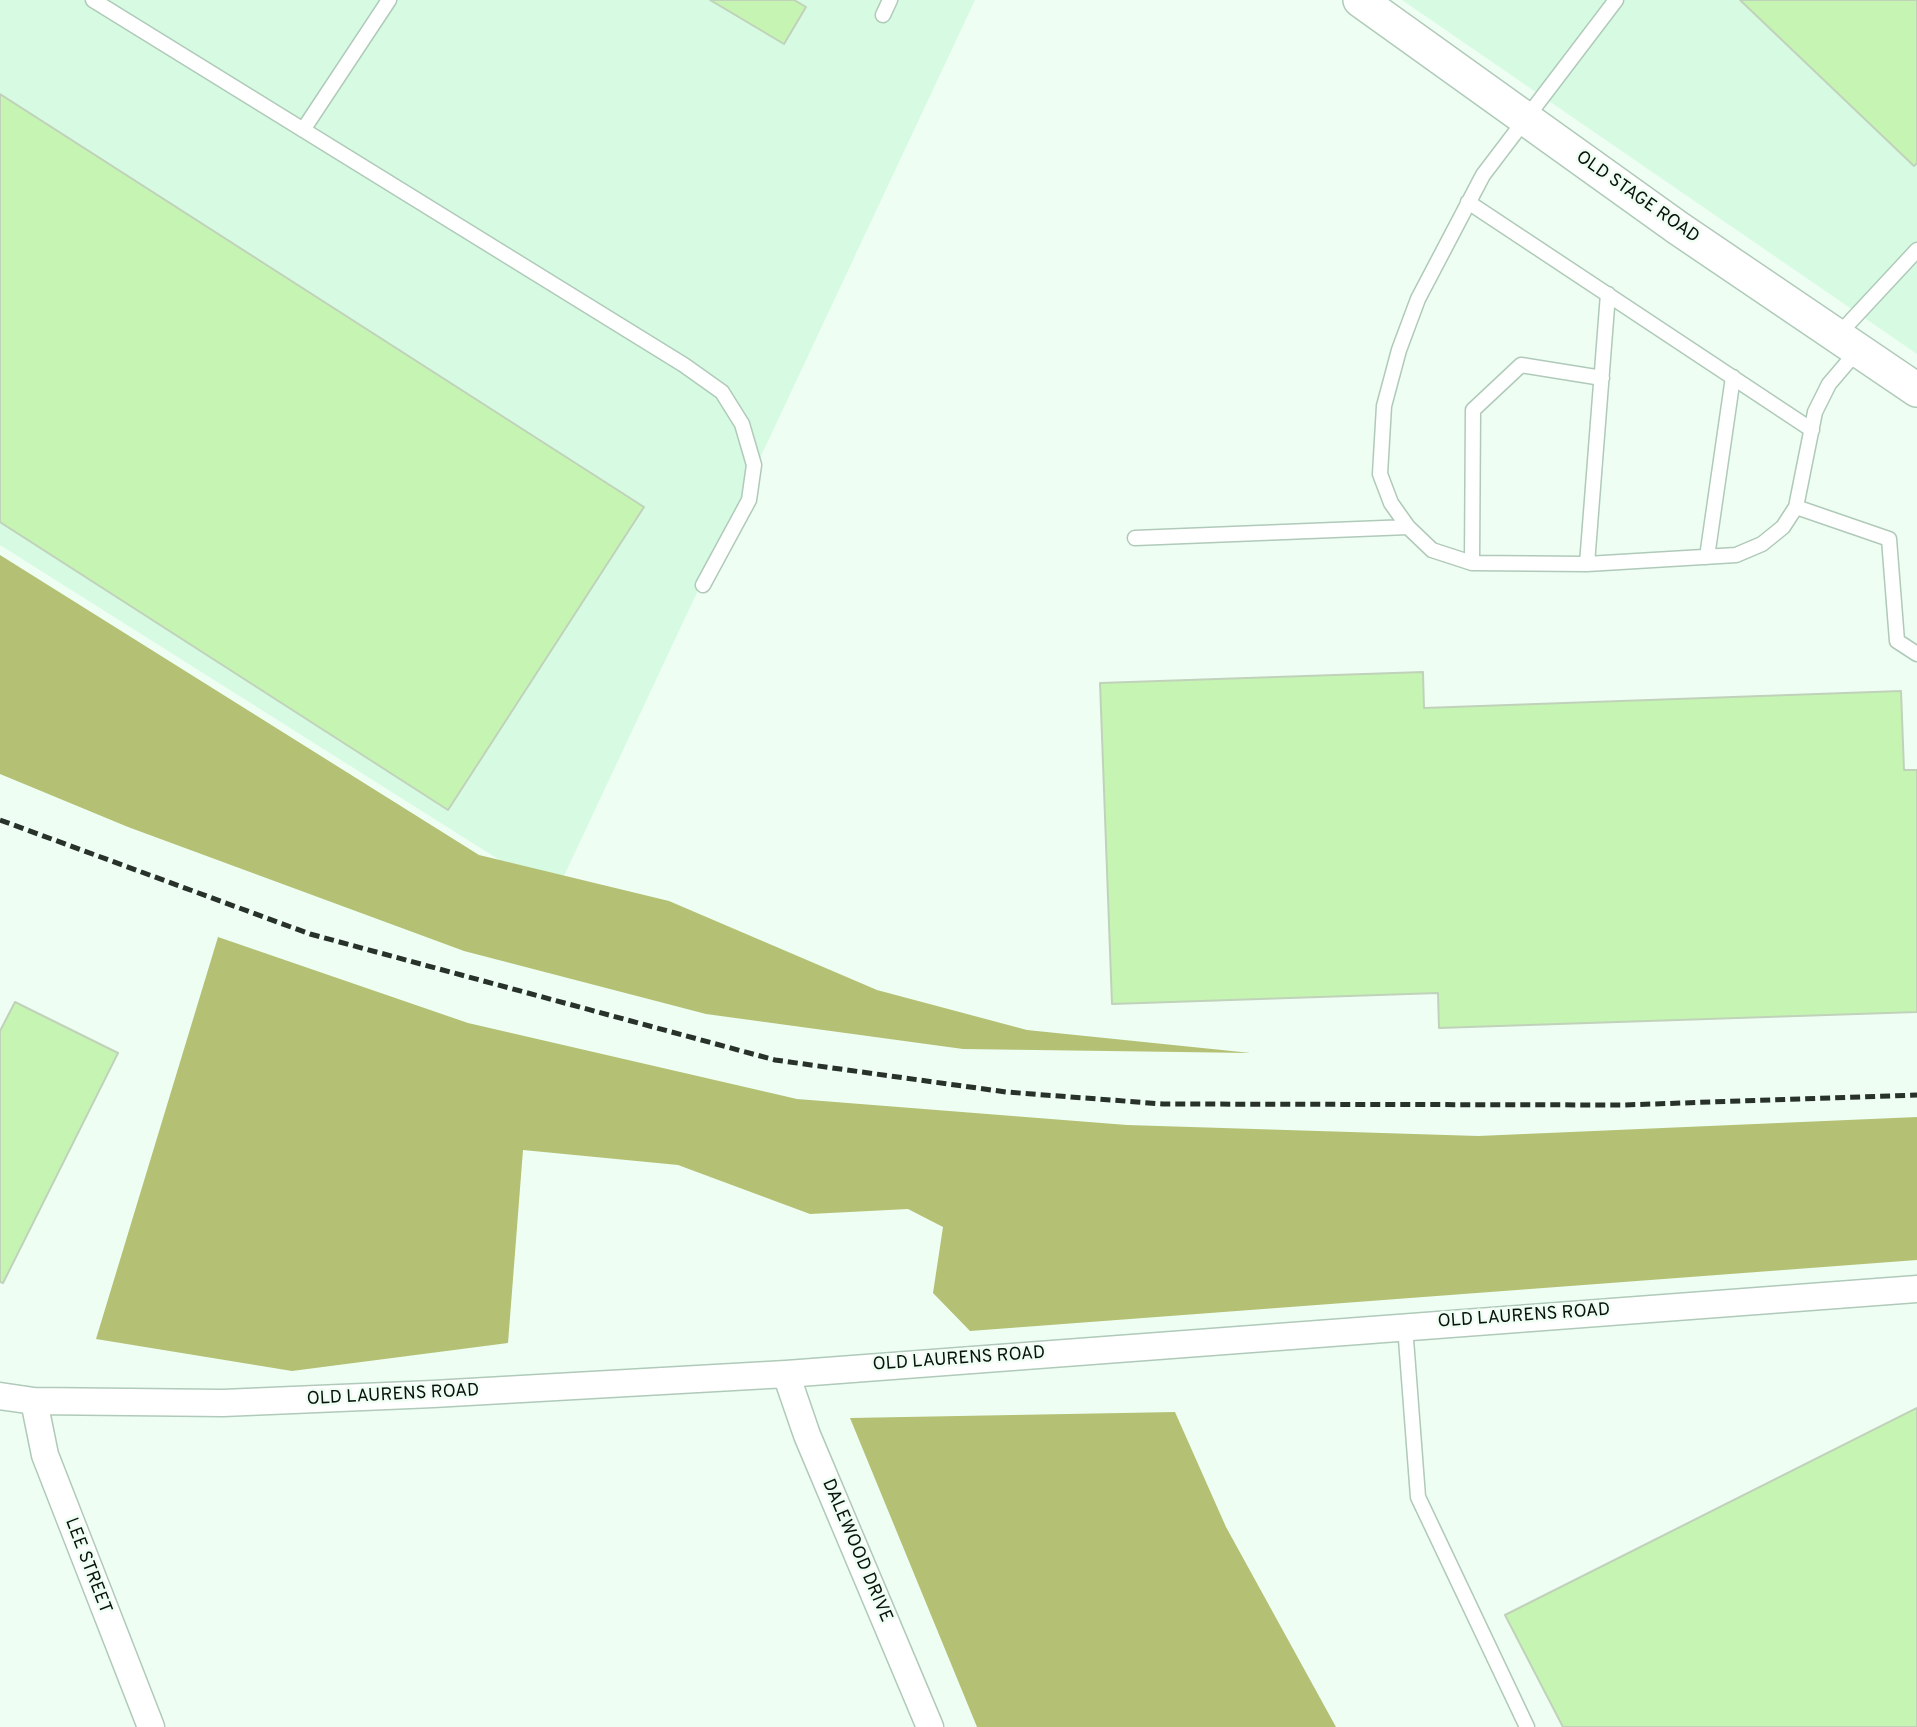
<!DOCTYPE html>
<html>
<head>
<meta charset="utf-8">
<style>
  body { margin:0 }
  canvas { display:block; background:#eefef3 }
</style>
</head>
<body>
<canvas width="1917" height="1727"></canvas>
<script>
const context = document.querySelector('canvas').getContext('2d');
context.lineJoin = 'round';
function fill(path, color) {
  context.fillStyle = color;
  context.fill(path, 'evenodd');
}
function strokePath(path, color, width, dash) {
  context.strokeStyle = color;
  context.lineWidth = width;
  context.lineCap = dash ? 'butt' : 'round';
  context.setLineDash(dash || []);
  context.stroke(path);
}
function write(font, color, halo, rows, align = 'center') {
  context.font = font + ' Overpass,sans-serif';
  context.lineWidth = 5;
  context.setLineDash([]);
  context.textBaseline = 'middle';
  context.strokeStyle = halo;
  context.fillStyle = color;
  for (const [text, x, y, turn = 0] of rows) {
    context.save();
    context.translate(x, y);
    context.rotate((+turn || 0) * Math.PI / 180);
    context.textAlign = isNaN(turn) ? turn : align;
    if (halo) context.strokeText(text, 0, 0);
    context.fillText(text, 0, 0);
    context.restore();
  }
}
fill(new Path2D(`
  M 0,0 L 975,0 L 555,895 L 0,545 Z
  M 1402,0 L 1917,0 L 1917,354 Z`), '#d7fae3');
fill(new Path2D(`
  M 0,555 L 479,855 L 669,901 L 877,990 L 1027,1030 L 1251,1053 L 963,1049 L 706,1014 L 464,951 L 128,827 L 0,774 Z
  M 218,937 L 468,1023 L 797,1099 L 1127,1125 L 1478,1136 L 1917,1117 L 1917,1260 L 970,1331 L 933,1293 L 943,1227 L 908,1209 L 810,1214 L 678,1165 L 523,1150 L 508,1343 L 292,1371 L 96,1339 Z
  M 1175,1412 L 1226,1527 L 1336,1727 L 977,1727 L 850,1418 Z`), '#b4c175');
const building = new Path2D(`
  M 710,0 L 794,0 L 806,7 L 784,44 Z
  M 1740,0 L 1917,0 L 1917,163 L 1914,166 Z
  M 0,94 L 644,507 L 448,810 L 0,522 Z
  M 1423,672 L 1424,708 L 1901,691 L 1904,770 L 1917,770 L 1917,1012 L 1439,1028 L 1438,993 L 1112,1004 L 1100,683 Z
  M 15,1002 L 118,1053 L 3,1283 L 0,1282 L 0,1031 Z
  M 1917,1408 L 1917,1727 L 1563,1727 L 1505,1615 Z`);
fill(building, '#c6f5b3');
strokePath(building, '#c1d2bb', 2);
const service = new Path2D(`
  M 93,0 L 684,365 L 722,392 L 742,424 L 754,465 L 749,500 L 703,585
  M 1616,0 L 1483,175 L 1418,299 L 1399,350 L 1384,406 L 1380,474 L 1391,503 L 1408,527 L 1432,550 L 1472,563 L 1587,564 L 1736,555 L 1762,544 L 1783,527 L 1796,507 L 1815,412 L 1829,384 L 1858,350
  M 883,15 L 890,0
  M 303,130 L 389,0
  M 1468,202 L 1812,430
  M 1837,336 L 1917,250
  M 1796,507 L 1889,539 L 1897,641 L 1917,654
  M 1135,538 L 1408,527
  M 1707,557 L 1733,377
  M 1472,563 L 1473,410 L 1521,365 L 1602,378
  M 1587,564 L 1608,294
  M 1405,1326 L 1418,1497 L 1527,1727`);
const minor = new Path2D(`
  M 786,1374 L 807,1435 L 930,1727
  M 0,1396 L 34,1401 L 223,1403 L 433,1394 L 786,1374 L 1917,1289
  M 34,1401 L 45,1455 L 151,1727`);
const tertiary = new Path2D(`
  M 1360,0 L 1678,228 L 1917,390`);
strokePath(service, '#b0cab9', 17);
strokePath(minor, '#b0cab9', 29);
strokePath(tertiary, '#b0cab9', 36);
strokePath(service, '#fff', 14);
strokePath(minor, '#fff', 26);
strokePath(tertiary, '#fff', 33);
strokePath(new Path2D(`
  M 0,820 L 310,934 L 775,1060 L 1006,1092 L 1163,1104 L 1623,1105 L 1917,1095`), '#28322b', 5, [10, 5]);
write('18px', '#09120c', '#eefef3', [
  ["OLD STAGE ROAD",1637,198,35],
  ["OLD LAURENS ROAD",1524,1317,-4],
  ["OLD LAURENS ROAD",959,1360,-4],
  ["OLD LAURENS ROAD",393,1396,-3],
  ["DALEWOOD DRIVE",856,1551,67],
  ["LEE STREET",87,1566,69]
]);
</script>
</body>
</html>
